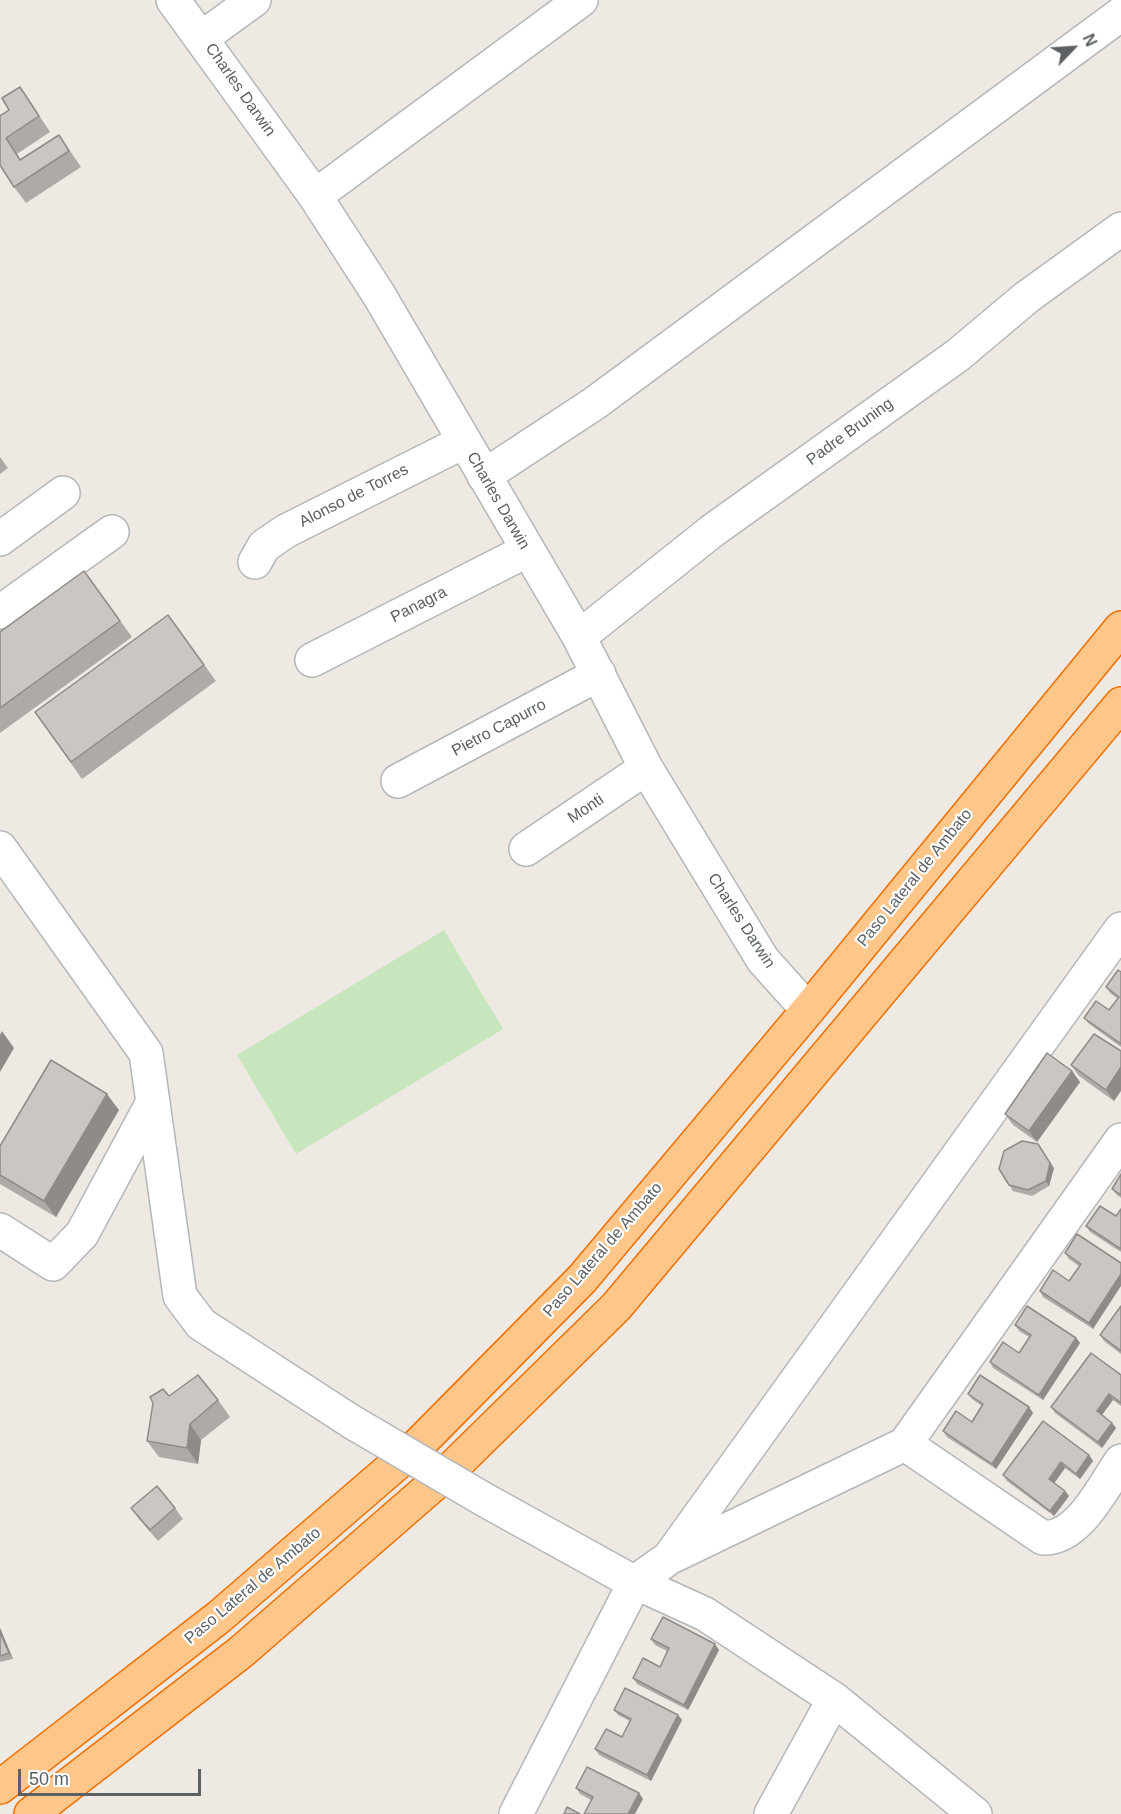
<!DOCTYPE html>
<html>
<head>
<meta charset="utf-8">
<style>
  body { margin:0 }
  #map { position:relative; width:1121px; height:1814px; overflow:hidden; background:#eee9e2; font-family:Arial,sans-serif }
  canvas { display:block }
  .north { position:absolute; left:1043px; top:18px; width:60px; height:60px; -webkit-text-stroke:4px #fff; paint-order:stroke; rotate:65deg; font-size:16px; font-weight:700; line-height:24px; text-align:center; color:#5b6163 }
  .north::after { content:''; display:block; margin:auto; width:21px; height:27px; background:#5b6163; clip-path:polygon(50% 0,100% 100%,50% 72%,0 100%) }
  .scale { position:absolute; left:18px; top:1769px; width:183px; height:27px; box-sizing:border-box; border:3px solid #5b6163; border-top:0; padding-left:8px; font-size:18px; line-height:21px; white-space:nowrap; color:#5b6163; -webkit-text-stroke:4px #fff; paint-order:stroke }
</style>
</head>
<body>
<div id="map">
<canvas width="1121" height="1814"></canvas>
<div class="north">N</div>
<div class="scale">50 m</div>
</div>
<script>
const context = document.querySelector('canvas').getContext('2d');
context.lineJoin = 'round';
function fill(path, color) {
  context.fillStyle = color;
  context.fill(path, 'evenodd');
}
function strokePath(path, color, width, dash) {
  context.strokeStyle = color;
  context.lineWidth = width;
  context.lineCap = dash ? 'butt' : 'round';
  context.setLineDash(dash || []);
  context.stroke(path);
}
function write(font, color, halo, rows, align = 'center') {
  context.font = font + ' Arial,sans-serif';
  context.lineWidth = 4.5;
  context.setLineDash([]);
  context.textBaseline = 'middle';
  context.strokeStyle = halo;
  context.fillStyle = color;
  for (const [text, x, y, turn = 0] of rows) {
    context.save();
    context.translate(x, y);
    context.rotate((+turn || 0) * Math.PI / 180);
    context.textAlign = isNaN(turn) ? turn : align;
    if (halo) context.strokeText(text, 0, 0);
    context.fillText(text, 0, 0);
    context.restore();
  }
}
fill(new Path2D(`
  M 444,930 L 503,1029 L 296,1154 L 237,1055 Z`), '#c7e6be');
const minor = new Path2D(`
  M 173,0 L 315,196 L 379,295 L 579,637 L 646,768 L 763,960 L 808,1010
  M 203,37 L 254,0
  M 315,196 L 581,0
  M 484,476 L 595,403 L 1121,14
  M 0,539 L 63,493
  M 255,562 L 264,546 L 286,531 L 463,442
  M 0,612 L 112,532
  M 579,637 L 712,531 L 958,355 L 1027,297 L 1121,229
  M 312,660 L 526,551
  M 398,781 L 599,674
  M 0,848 L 146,1053 L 180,1296 L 201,1324 L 352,1422
  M 526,849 L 646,768
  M 0,1230 L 53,1264 L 82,1234 L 153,1102
  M 905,1444 L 1043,1538 C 1079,1539 1103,1487 1121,1461
  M 485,1500 L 626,1578 L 705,1614 L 834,1699 L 975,1814
  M 673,1556 L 905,1444 L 1121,1140
  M 516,1814 L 635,1582 L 669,1558 L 1121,929
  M 771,1814 L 834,1699`);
const highway = new Path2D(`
  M 0,1787 L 219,1617 L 417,1446 L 582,1279 L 808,1010 L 1121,628
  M 31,1814 L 241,1652 L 449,1471 L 616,1307 L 1121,704`);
strokePath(minor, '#b3b7ba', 36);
strokePath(highway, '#f06f00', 36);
strokePath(minor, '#fff', 33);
strokePath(highway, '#fec689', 33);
const minorBridge = new Path2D(`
  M 352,1422 L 485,1500`);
strokePath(minorBridge, '#b3b7ba', 36, []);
strokePath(minorBridge, '#fff', 33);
fill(new Path2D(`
  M 31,103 L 50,132 L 17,154 L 21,160 L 59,135 L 81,167 L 26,203 L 14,187 L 0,116 Z
  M 0,457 L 8,468 L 0,474 Z
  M 84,571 L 132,637 L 0,733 L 0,632 Z
  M 168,615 L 216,681 L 82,779 L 35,712 Z
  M 1121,972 L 1121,1047 L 1088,1023 L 1084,1018 L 1109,1010 L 1118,999 L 1110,993 L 1106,987 Z
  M 1094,1034 L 1114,1101 L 1079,1076 L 1071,1065 Z
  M 1072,1071 L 1080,1082 L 1037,1142 L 1013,1125 L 1005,1114 Z
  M 119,1110 L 56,1217 L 0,1184 L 0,1146 Z
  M 1054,1168 L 1049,1186 L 1032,1196 L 1013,1191 L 1009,1185 Z
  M 1121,1174 L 1121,1198 L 1116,1194 L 1112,1189 Z
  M 1121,1209 L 1121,1252 L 1090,1232 L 1086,1226 L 1116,1216 Z
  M 1065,1253 L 1121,1263 L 1093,1329 L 1043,1297 L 1040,1291 L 1069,1281 L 1079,1266 L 1069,1259 Z
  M 1121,1306 L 1121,1354 L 1104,1341 L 1100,1335 Z
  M 1015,1325 L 1076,1338 L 1080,1343 L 1043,1400 L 993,1368 L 990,1362 L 1019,1353 L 1029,1337 L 1019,1331 Z
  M 1121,1375 L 1121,1406 L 1113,1400 L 1102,1415 L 1112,1423 L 1116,1428 L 1102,1448 L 1055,1413 L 1051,1407 Z
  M 968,1394 L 1029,1407 L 1033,1413 L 996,1469 L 947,1437 L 943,1431 L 972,1422 L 982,1406 L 972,1399 Z
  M 169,1396 L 218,1400 L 230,1417 L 201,1440 L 198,1464 L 159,1457 L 147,1441 Z
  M 1089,1455 L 1093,1461 L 1080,1479 L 1065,1468 L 1054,1483 L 1065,1491 L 1069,1496 L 1054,1516 L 1007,1481 L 1003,1475 Z
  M 131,1508 L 175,1508 L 183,1519 L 158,1541 L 139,1519 Z
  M 0,1628 L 13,1659 L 0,1662 Z
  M 651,1639 L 719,1650 L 688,1710 L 637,1684 L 633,1678 L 660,1667 L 667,1651 L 655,1645 Z
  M 614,1710 L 678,1715 L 682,1720 L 651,1781 L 599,1755 L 595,1749 L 622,1737 L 630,1721 L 618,1715 Z
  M 576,1788 L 639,1793 L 643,1799 L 591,1800 L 580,1794 Z`), '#afaaa7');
fill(new Path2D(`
  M 2,1031 L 14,1048 L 0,1072 L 0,1035 Z
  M 1121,1067 L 1121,1091 L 1114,1101 L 1106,1090 Z
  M 1072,1071 L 1080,1082 L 1037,1142 L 1029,1131 Z
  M 107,1094 L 119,1110 L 56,1217 L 44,1201 Z
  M 1038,1144 L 1054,1168 L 1049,1186 L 1046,1181 Z
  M 1121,1274 L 1121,1286 L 1093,1329 L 1089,1323 Z
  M 1076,1338 L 1080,1343 L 1043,1400 L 1039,1395 Z
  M 1109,1394 L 1113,1400 L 1101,1416 L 1097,1411 Z
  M 1029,1407 L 1033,1413 L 996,1469 L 992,1464 Z
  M 1112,1423 L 1116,1428 L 1102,1448 L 1098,1442 Z
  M 190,1424 L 201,1440 L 198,1464 L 187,1448 Z
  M 1089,1455 L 1093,1461 L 1080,1479 L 1076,1474 Z
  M 1061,1462 L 1065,1468 L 1053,1485 L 1049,1479 Z
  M 1065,1491 L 1069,1496 L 1054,1516 L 1050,1511 Z
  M 0,1628 L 13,1659 L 9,1653 L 0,1632 Z
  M 715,1644 L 719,1650 L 688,1710 L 684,1705 Z
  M 678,1715 L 682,1720 L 651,1781 L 647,1775 Z
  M 639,1793 L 643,1799 L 635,1814 L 628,1814 Z`), '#8e8b88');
const building = new Path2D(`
  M 20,87 L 39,116 L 6,138 L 20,160 L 59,135 L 69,151 L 14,187 L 0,165 L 0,116 L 9,110 L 2,98 Z
  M 84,571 L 120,621 L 0,708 L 0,632 Z
  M 168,615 L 204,665 L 71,762 L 35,712 Z
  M 1118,970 L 1121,972 L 1121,1044 L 1084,1018 L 1096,1001 L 1109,1010 L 1119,997 L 1106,987 Z
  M 1094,1034 L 1121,1051 L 1121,1067 L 1106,1090 L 1071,1065 Z
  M 1047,1053 L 1072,1071 L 1029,1131 L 1005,1114 Z
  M 51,1060 L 107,1094 L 44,1201 L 0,1175 L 0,1146 Z
  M 1022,1141 L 1038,1144 L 1050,1163 L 1046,1181 L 1028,1190 L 1009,1185 L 999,1169 L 1004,1151 Z
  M 1121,1174 L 1121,1195 L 1112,1189 Z
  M 1100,1206 L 1116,1216 L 1121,1209 L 1121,1249 L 1086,1226 Z
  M 1077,1234 L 1121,1263 L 1121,1274 L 1089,1323 L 1040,1291 L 1053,1270 L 1069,1281 L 1081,1264 L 1065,1253 Z
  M 1027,1306 L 1076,1338 L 1039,1395 L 990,1362 L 1003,1342 L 1019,1353 L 1031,1335 L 1015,1325 Z
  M 1121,1306 L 1121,1351 L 1100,1335 Z
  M 1091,1353 L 1121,1375 L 1121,1403 L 1109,1394 L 1097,1411 L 1112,1423 L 1098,1442 L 1051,1407 Z
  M 198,1375 L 218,1400 L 190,1424 L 187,1448 L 147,1441 L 153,1403 L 150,1397 L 163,1389 L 169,1396 Z
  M 980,1375 L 1029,1407 L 992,1464 L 943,1431 L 956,1411 L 972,1422 L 983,1404 L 968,1394 Z
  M 1043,1421 L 1089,1455 L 1076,1474 L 1061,1462 L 1049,1479 L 1065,1491 L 1050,1511 L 1003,1475 Z
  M 157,1486 L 175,1508 L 150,1530 L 131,1508 Z
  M 663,1617 L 715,1644 L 684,1705 L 633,1678 L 643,1658 L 660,1667 L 669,1648 L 651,1639 Z
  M 0,1632 L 9,1653 L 0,1656 Z
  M 625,1688 L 678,1715 L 647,1775 L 595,1749 L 606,1729 L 622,1737 L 631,1719 L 614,1710 Z
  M 587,1767 L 639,1793 L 628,1814 L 584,1814 L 593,1797 L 576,1788 Z
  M 567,1807 L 580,1814 L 564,1814 Z`);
fill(building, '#cbc6c2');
strokePath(building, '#8e8b88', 1.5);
write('16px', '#5b6163', '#fff', [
  ["Charles Darwin",240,90,55],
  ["Padre Bruning",850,432,-36],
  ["Alonso de Torres",354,496,-27],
  ["Charles Darwin",498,501,60],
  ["Panagra",419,605,-27],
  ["Pietro Capurro",499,728,-28],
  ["Monti",586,809,-34],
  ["Paso Lateral de Ambato",915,878,-51],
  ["Charles Darwin",741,921,57],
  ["Paso Lateral de Ambato",603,1250,-49],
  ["Paso Lateral de Ambato",253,1586,-40]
]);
</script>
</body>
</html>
